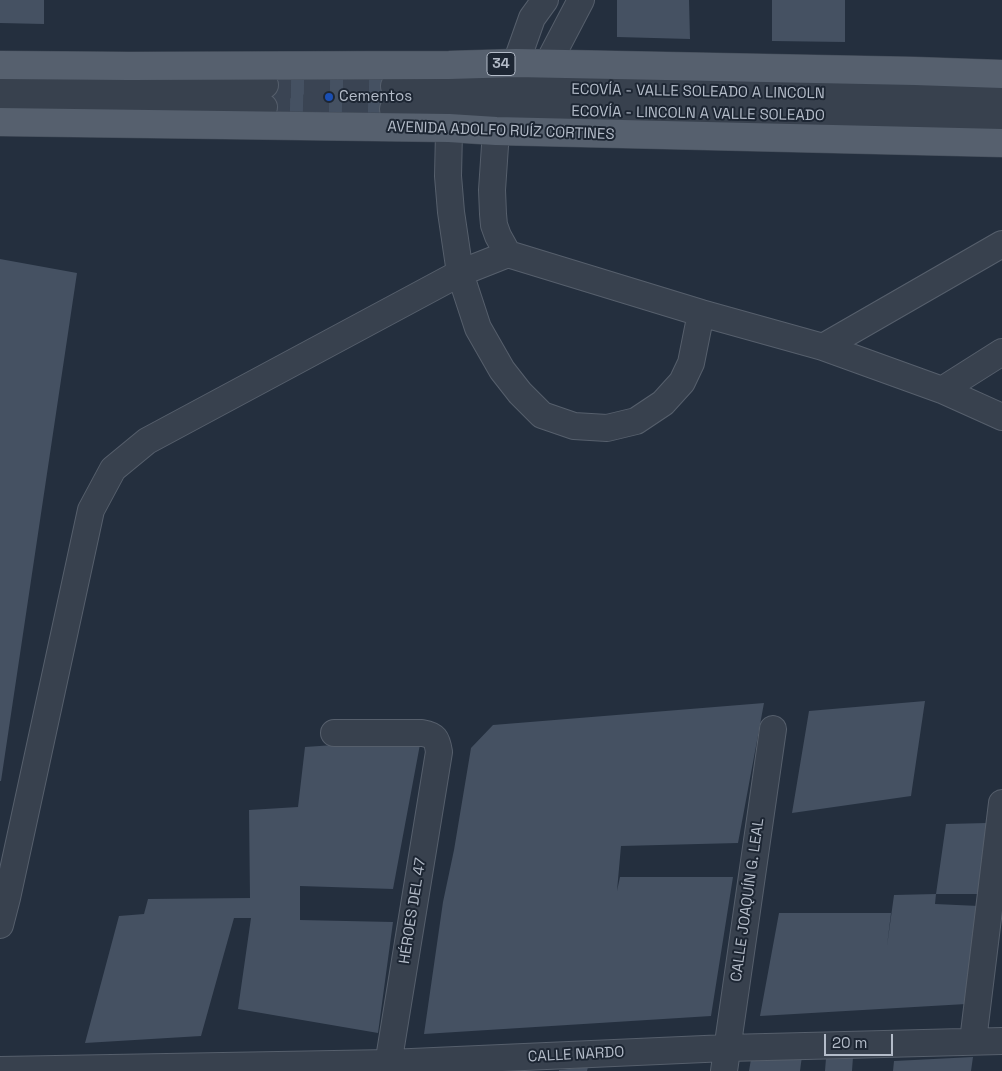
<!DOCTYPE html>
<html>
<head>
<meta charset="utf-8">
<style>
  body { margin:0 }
  #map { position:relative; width:1002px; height:1071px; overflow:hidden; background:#242f3e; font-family:"Space Grotesk",sans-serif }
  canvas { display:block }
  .scale { position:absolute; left:824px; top:1034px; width:69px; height:22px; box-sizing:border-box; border:2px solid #b4bcc9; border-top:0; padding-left:6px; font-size:15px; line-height:18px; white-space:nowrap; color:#b4bcc9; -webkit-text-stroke:4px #1d2633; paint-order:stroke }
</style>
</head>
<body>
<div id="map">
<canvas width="1002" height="1071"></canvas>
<div class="scale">20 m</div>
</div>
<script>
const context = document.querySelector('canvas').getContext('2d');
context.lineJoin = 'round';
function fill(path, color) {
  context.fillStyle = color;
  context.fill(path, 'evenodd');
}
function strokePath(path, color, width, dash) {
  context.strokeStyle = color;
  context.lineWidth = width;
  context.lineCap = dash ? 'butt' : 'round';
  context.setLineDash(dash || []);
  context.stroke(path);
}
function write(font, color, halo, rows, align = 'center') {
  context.font = font + ' "Space Grotesk",sans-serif';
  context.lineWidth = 4;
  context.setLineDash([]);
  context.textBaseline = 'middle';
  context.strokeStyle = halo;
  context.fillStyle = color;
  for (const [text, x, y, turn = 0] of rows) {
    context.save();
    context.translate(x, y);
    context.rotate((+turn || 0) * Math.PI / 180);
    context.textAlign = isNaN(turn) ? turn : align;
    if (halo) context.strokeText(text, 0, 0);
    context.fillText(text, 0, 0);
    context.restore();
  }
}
fill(new Path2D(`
  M 0,0 L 44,0 L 44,24 L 0,23 Z
  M 617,0 L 689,0 L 690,39 L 617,37 Z
  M 772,0 L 845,0 L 845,42 L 772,41 Z
  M 265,76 L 394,78 L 393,115 L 264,112 Z
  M 0,259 L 77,273 L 1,781 L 0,781 Z
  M 925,701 L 911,796 L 792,813 L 809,711 Z
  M 764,703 L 738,843 L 621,846 L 617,891 L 620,877 L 733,877 L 711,1016 L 424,1034 L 443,902 L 454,850 L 471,748 L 493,725 Z
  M 421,739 L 393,889 L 300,886 L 300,920 L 393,922 L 378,1033 L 238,1009 L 251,918 L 234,918 L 201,1036 L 85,1043 L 119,916 L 144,914 L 148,899 L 250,898 L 249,810 L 298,807 L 305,747 Z
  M 987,823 L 981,894 L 936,894 L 946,824 Z
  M 936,894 L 935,904 L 979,906 L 966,1004 L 760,1016 L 779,913 L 891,913 L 887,946 L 894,895 Z
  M 802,1056 L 800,1071 L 749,1071 L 751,1059 Z
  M 853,1057 L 852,1071 L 825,1071 L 826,1058 Z
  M 973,1057 L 971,1071 L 893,1071 L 894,1061 Z
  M 588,1067 L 587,1071 L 559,1071 L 559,1070 Z`), '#455162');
strokePath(new Path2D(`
  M 265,85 L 394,86
  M 264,107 L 393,109`), '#3a4453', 26, [26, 13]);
const minor = new Path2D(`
  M 547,65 L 581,0
  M 0,85 L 99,87 L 265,85
  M 394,86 L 1002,98
  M 0,105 L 264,107
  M 393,109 L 449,110 L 500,110 L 1002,120
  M 508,254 L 498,236 L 494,225 L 493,214 L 492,190 L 496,131 L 500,110 L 505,88 L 516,63 L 532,18 L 545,0
  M 701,313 L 823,347 L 942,390 L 1002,417
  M 823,347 L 1002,244
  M 942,390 L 1002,352
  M 334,733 L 422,733 C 435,735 437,739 439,752 L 387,1071
  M 0,925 L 7,898 L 91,510 L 113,469 L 147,441 L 460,273 L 508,254 L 701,313 L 691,363 L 682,382 L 663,403 L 636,421 L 607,428 L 574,426 L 542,415 L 520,393 L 502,370 L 478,328 L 460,273 L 451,212 L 448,176 L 450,88 L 449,65
  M 973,1041 L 1002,803
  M 0,1070 L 389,1063 L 727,1048 L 1002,1041
  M 724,1071 L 773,729`);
const major = new Path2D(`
  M 0,65 L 129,66 L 449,65 L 516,63 L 915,71 L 1002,74
  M 0,122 L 449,128 L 496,131 L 1002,143`);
strokePath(minor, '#565f6c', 28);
strokePath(major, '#414a57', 29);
strokePath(minor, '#38414e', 26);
strokePath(major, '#56606e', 28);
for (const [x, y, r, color] of [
  [329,97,5,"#1a4fb4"]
]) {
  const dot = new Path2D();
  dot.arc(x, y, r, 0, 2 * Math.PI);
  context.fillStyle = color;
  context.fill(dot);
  strokePath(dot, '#1d2633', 2);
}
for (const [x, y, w] of [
  [501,64,28]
]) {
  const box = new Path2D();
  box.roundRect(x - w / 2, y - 11.5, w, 23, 4);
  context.fillStyle = '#1d2633';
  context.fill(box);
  strokePath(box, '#b4bcc9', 1);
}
write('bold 14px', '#b4bcc9', null, [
  ["34",501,64]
]);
write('15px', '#b4bcc9', '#1d2633', [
  ["ECOVÍA - VALLE SOLEADO A LINCOLN",698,92,1],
  ["ECOVÍA - LINCOLN A VALLE SOLEADO",698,114,1],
  ["AVENIDA ADOLFO RUÍZ CORTINES",501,131,2],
  ["CALLE JOAQUÍN G. LEAL",748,900,-82],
  ["HÉROES DEL 47",413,911,-81],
  ["CALLE NARDO",576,1055,-3]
]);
write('15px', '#b4bcc9', '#1d2633', [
  ["Cementos",339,97]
], 'left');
</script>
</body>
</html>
